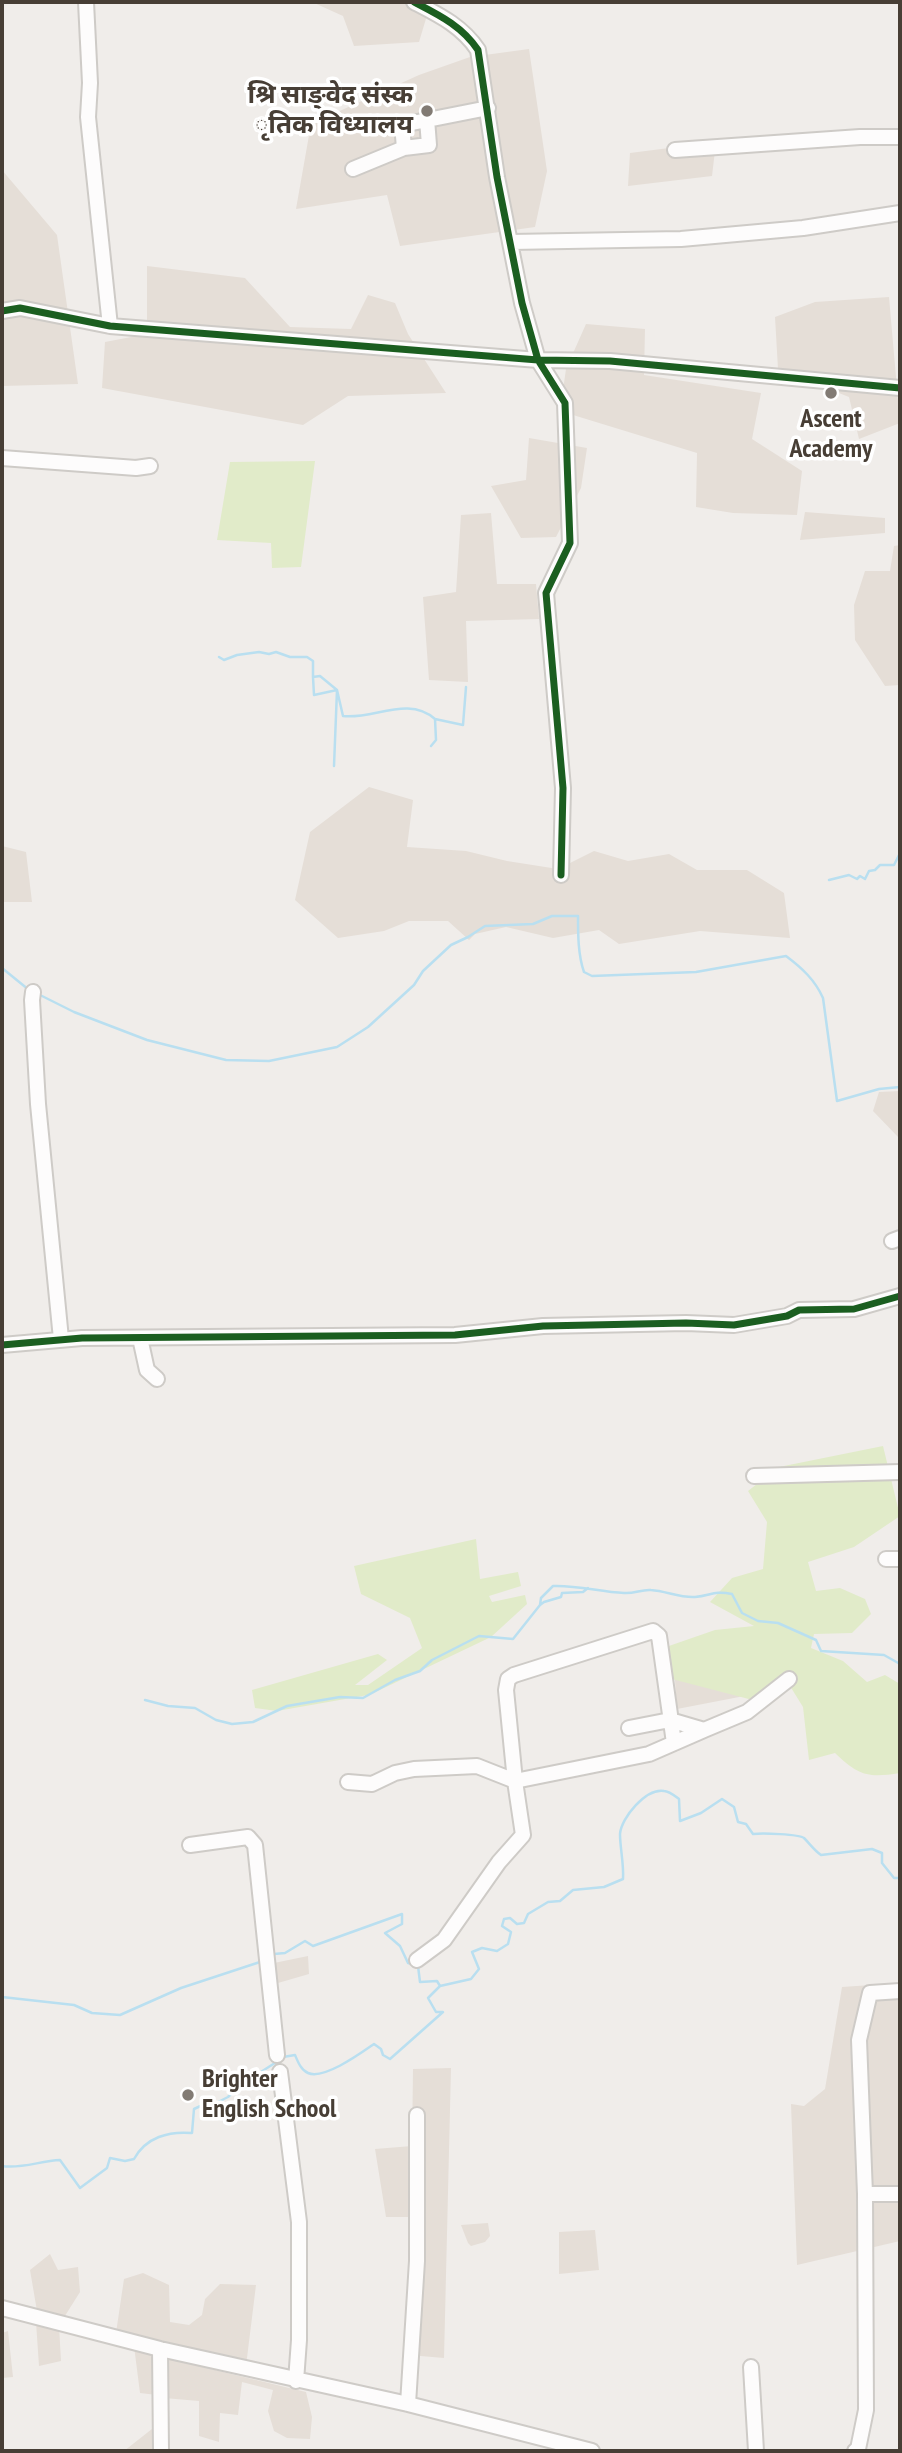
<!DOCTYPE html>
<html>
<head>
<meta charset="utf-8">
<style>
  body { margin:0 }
  #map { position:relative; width:902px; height:2453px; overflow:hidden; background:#f0edea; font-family:"PT Sans Narrow",sans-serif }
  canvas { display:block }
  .frame { position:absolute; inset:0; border:4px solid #473e35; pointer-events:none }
</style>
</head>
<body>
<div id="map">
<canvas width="902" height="2453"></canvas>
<div class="frame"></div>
</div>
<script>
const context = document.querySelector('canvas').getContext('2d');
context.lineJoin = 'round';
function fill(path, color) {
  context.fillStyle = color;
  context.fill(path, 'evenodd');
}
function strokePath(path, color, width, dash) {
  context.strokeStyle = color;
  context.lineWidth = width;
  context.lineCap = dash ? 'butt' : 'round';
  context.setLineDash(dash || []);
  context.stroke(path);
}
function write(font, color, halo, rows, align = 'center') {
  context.font = font + ' "PT Sans Narrow","Noto Sans Devanagari",sans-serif';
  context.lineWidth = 7;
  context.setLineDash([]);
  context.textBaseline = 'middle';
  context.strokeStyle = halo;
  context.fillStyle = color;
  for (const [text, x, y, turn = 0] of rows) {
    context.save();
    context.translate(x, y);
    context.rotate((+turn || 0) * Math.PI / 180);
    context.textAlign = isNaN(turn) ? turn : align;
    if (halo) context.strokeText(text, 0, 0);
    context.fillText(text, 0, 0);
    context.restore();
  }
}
fill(new Path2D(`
  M 312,2 L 431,2 L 419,42 L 354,46 L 343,16 Z
  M 529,49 L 547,171 L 535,227 L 400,246 L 387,195 L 296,209 L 311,124 L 419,75 L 470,57 Z
  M 716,142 L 712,176 L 628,186 L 630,153 Z
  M 2,170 L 57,235 L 78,384 L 2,386 Z
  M 147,266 L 245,278 L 290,327 L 351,329 L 368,295 L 395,303 L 408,334 L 446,393 L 348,396 L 303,425 L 102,388 L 105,342 L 147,334 Z
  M 889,297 L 900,423 L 859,439 L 849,397 L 778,369 L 775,317 L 815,302 Z
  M 586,324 L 645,329 L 644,375 L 761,393 L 752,439 L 802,471 L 797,515 L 733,513 L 696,507 L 697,453 L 560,411 L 566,369 Z
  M 529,438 L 587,448 L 581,488 L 556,537 L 521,538 L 491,486 L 526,480 Z
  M 805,512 L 885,518 L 885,533 L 800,540 Z
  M 491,513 L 497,584 L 536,584 L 539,619 L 466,621 L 468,682 L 429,680 L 423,597 L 456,592 L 461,515 Z
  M 900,545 L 900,685 L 885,686 L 855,640 L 854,605 L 865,571 L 890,571 L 894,546 Z
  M 369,787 L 413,800 L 407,847 L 466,851 L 507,861 L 558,869 L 594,851 L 628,861 L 669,854 L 697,870 L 747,870 L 784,893 L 790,938 L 700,931 L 619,944 L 599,930 L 553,938 L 506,927 L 475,934 L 469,940 L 448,921 L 409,921 L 384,931 L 338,938 L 295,900 L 310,832 Z
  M 2,846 L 26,852 L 32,902 L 2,902 Z
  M 900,1091 L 900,1138 L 899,1138 L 873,1111 L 879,1092 Z
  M 674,1666 L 765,1692 L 677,1709 Z
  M 308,1956 L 309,1974 L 278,1983 L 274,1963 Z
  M 900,1983 L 900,2241 L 797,2265 L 791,2104 L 804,2106 L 825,2089 L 842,1987 Z
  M 451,2068 L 444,2358 L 409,2355 L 410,2217 L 386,2217 L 375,2149 L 412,2146 L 413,2069 Z
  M 488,2223 L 490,2236 L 485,2242 L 471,2246 L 468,2243 L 461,2225 Z
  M 595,2230 L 599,2270 L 559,2274 L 559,2232 Z
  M 50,2254 L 58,2270 L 78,2267 L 80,2292 L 63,2319 L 37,2311 L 30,2270 Z
  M 143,2273 L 169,2285 L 170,2322 L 189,2325 L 202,2315 L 205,2299 L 220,2284 L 256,2285 L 246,2366 L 116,2333 L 124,2279 Z
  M 36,2322 L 59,2326 L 61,2361 L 39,2366 Z
  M 8,2331 L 13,2377 L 2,2378 L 2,2333 Z
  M 134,2346 L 155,2352 L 157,2395 L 140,2393 Z
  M 165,2358 L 306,2392 L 312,2417 L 310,2439 L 287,2438 L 274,2431 L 268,2411 L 273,2390 L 242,2382 L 238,2415 L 220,2413 L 219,2442 L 199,2436 L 199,2401 L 164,2398 Z
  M 157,2425 L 156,2451 L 124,2451 Z`), '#e5ded7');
fill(new Path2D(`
  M 315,461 L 301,567 L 272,568 L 271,543 L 217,540 L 230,462 Z
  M 883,1446 L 900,1516 L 854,1547 L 808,1562 L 816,1591 L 840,1588 L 865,1599 L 871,1614 L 852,1633 L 814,1634 L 811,1648 L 843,1661 L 867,1682 L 885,1675 L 900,1684 L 900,1773 C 868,1778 859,1776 835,1753 L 809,1760 L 803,1707 L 790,1686 L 768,1704 L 664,1677 L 666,1647 L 715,1630 L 754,1626 L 710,1602 L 732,1578 L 763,1569 L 767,1522 L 748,1491 L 779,1467 Z
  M 476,1539 L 480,1579 L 518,1572 L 521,1586 L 489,1596 L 492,1602 L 525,1595 L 527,1604 L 491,1637 L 363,1698 L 368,1695 L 277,1711 L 255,1708 L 252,1690 L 378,1654 L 387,1660 L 355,1685 L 368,1685 L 422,1648 L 410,1618 L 361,1594 L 354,1566 Z`), '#e1ebc9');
strokePath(new Path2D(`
  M 219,657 L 224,660 L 237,655 L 259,652 L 269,654 L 276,652 L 290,657 L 307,657 L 313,661 L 313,677 L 320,676 L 337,690 L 343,716 C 373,720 408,695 435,719 L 436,740 L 431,746
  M 313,677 L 314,695 L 337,690 L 334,766
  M 435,719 L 463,725 L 466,687
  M 829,880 L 849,875 L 857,879 L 860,876 L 865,879 L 869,871 L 875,870 L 880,865 L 894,865 L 900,853
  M 2,968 L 29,990
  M 38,994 L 74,1012 L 147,1040 L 226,1060 L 269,1061 L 337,1047 L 368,1027 L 414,985 L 423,971 L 451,945 L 468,937 L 485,926 L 533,924 L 552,916 L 578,916 C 578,934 578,955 584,972 L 592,976 L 696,972 L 786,956 C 802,968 815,980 823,998 L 837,1101 L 879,1089 L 900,1087
  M 540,1605 L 544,1602 L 561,1597 L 562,1593 L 583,1592 L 588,1588
  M 145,1700 L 168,1706 L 195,1708 L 216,1720 L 232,1724 L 253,1722 L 287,1706 L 340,1697 L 363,1698 L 395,1680 L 420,1671 L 432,1660 L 479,1636 L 513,1639 L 540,1605 L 541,1598 L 553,1586 C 578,1585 600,1592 624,1593 C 634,1594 642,1589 651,1590 C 666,1591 680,1598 695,1597 C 711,1596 713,1590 732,1594 L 742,1613 L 758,1621 L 778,1623 L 816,1640 L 821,1651 L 884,1655 L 900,1664
  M 272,1957 L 274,1954 L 285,1953 L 305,1941 L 313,1946 L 402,1914 L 402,1924 L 385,1933 L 400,1946 L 408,1963 L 412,1964
  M 418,1966 L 420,1982 L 437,1981 L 440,1986
  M 2,1997 L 74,2005 L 92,2013 L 120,2015 L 181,1988 L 263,1961
  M 283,2057 L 295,2055 C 298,2062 301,2070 308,2073 C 324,2080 361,2053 374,2044 L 381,2049 L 383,2055 L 390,2059 L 443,2012 L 436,2012 L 428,1998 L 440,1986 L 471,1979 L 479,1969 L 472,1952 L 482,1948 L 497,1951 L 508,1944 L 511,1932 L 502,1926 L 504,1919 L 510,1918 L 517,1924 L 524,1923 L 528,1914 L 548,1902 L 560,1901 L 573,1890 L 604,1887 L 623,1879 C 624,1864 620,1848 620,1834 C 621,1818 646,1788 664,1791 C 669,1791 675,1796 679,1799 L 680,1821 L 701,1813 L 722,1799 L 734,1807 L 738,1822 L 746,1824 L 753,1834 C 762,1833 799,1834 804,1838 C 810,1844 814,1850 821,1855 L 872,1849 L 882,1853 L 882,1863 L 894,1878 L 900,1878
  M 2,2166 C 21,2169 40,2161 60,2160 L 80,2188 L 107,2168 L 110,2158 L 125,2161 L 134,2159 C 146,2137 169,2131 192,2133 L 194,2109 L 209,2102 L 216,2103 L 228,2097 L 239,2086 L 278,2061`), '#b9dff0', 2.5);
const minor = new Path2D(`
  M 86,2 L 90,83 L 88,117 L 110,326
  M 414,2 C 439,15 462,26 478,50 L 497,177 L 522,303 L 538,360 L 565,403 L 570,543 L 546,593 L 563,788 L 561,875
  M 404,148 L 402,125 L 488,108
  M 675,150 L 860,137 L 900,137
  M 353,169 L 404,148 L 429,145 L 427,119
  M 511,242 L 681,239 L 803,228 L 900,213
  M 2,311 L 20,308 L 110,326 L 538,360 L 610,361 L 900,388
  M 2,458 L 136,468 L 150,466
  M 33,992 L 32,1000 L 38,1104 L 61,1339
  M 892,1241 L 900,1238
  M 140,1338 L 147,1370 L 157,1379
  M 2,1345 L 82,1338 L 455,1335 L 543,1326 L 686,1323 L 734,1325 L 787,1316 L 799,1310 L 854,1309 L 900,1296
  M 754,1476 L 900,1472
  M 886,1559 L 900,1559
  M 629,1728 L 670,1720 L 704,1730 L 747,1712 L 789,1679
  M 348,1782 L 372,1784 L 395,1773 L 414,1769 L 477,1766 L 515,1781 L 506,1690 L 508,1679 L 514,1675 L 653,1631 L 659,1636 L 674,1743
  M 190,1845 L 248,1837 L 255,1845 L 277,2055
  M 417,1960 L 444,1940 L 499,1862 L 523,1835 L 515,1781 L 649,1754 L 704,1730
  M 280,2072 L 299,2222 L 299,2340 L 296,2381
  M 865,2194 L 859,2040 L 870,1993 L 900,1991
  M 2,2308 L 160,2349 L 408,2404 L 592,2451
  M 160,2349 L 161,2451
  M 751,2367 L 756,2451
  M 408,2404 L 417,2261 L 417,2115
  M 855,2451 L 858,2449 L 866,2410 L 865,2194 L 900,2194`);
strokePath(minor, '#cecbc7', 18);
strokePath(minor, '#fdfcfc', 14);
strokePath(new Path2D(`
  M 414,2 C 439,15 462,26 478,50 L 497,177 L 522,303 L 538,360 L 565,403 L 570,543 L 546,593 L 563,788 L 561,875
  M 2,311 L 20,308 L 110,326 L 538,360 L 610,361 L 900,388
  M 2,1345 L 82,1338 L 455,1335 L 543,1326 L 686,1323 L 734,1325 L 787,1316 L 799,1310 L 854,1309 L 900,1296`), '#1b5e20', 7);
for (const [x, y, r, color] of [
  [427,111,7,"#827b74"],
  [831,393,7,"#827b74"],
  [188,2095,7,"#827b74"]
]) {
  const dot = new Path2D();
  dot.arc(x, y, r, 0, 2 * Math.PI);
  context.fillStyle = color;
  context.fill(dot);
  strokePath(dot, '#fff', 2.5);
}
write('bold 26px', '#473e35', '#fff', [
  ["श्रि साङ्वेद संस्क",413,96],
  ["ृतिक विध्यालय",413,126],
  ["Ascent",831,420,"center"],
  ["Academy",831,450,"center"],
  ["Brighter",202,2080,"left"],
  ["English School",202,2110,"left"]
], 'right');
</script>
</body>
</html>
